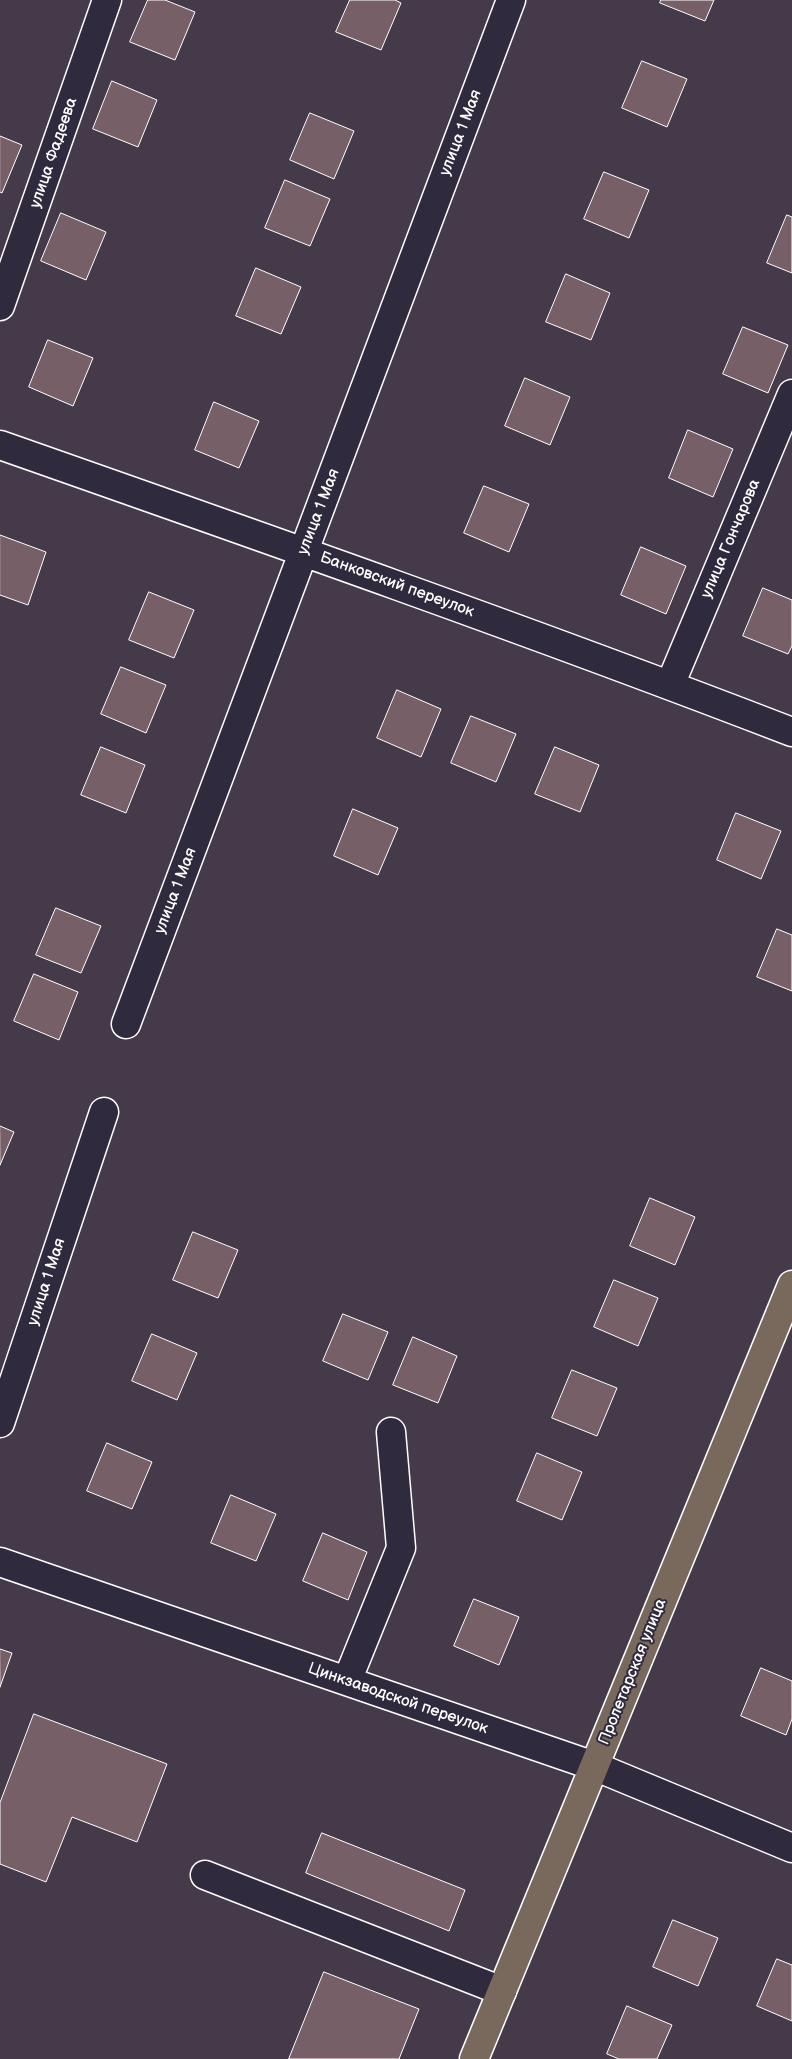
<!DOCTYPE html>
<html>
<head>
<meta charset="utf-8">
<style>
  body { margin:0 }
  canvas { display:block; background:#453a4a }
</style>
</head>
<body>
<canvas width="792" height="2059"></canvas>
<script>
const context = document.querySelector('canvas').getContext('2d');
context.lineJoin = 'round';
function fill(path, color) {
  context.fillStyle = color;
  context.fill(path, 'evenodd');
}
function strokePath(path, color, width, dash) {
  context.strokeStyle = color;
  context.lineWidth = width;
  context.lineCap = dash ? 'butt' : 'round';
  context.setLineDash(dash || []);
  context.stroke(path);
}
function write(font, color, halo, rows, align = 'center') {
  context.font = font + ' "Balsamiq Sans",sans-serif';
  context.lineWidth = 4;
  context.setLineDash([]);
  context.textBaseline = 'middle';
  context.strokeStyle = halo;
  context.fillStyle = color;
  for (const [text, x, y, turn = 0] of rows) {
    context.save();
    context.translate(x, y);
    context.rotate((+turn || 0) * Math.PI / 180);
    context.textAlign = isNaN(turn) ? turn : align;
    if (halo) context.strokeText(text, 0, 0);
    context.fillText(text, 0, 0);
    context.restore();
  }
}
const building = new Path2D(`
  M 148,0 L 165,0 L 195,12 L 175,60 L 130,42 Z
  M 350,0 L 395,0 L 401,3 L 381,50 L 336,32 Z
  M 661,0 L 714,0 L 705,21 L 660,3 Z
  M 642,61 L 687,79 L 667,127 L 622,108 Z
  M 112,81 L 157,100 L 138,147 L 93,129 Z
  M 310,113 L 354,131 L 334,179 L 290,160 Z
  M 0,136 L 22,145 L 2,193 L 0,192 Z
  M 604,172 L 649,190 L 629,238 L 584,219 Z
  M 285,180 L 330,199 L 310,246 L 265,228 Z
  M 61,213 L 106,232 L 86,280 L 41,261 Z
  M 787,215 L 792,217 L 792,273 L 767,263 Z
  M 256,268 L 301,287 L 281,334 L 236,316 Z
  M 566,274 L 610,293 L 591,340 L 546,322 Z
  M 743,327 L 788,345 L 768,393 L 723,374 Z
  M 48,340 L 93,358 L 73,406 L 29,387 Z
  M 525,378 L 570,397 L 550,445 L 505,426 Z
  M 214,402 L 259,421 L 239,468 L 195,450 Z
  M 688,430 L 733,449 L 713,497 L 669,478 Z
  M 484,486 L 529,504 L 509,552 L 464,533 Z
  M 0,535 L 46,552 L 28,605 L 0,595 Z
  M 641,547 L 686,566 L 666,614 L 621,595 Z
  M 763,588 L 792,600 L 792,646 L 788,654 L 743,636 Z
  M 149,592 L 194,610 L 174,658 L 129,640 Z
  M 121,667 L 166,685 L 146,733 L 101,714 Z
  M 397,690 L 441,709 L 421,757 L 377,738 Z
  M 471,716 L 516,734 L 496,782 L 451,763 Z
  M 101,747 L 145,765 L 126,813 L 81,795 Z
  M 555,747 L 599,765 L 580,812 L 535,794 Z
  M 353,809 L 398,828 L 378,875 L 334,856 Z
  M 736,813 L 781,831 L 761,879 L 717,860 Z
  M 56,908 L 101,926 L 81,973 L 36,955 Z
  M 777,929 L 792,935 L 792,991 L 757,977 Z
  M 34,974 L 78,992 L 59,1040 L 14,1021 Z
  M 0,1126 L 14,1132 L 0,1165 Z
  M 650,1198 L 695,1217 L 675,1265 L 630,1246 Z
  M 193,1232 L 238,1250 L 218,1298 L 173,1280 Z
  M 614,1280 L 658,1298 L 638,1346 L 594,1327 Z
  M 343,1314 L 388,1332 L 368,1380 L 323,1361 Z
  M 152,1334 L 197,1353 L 177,1400 L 132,1381 Z
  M 413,1337 L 457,1356 L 438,1403 L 393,1385 Z
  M 572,1370 L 617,1388 L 597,1436 L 552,1418 Z
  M 107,1443 L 152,1462 L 132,1509 L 87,1491 Z
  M 537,1453 L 582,1472 L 562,1520 L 517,1501 Z
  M 231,1495 L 276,1514 L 256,1561 L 211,1543 Z
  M 323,1533 L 367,1552 L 348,1600 L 303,1581 Z
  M 474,1599 L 519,1617 L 499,1665 L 454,1646 Z
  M 0,1649 L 12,1653 L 0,1687 Z
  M 761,1668 L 792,1681 L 792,1719 L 786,1735 L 741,1716 Z
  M 34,1714 L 167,1764 L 137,1842 L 72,1817 L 46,1882 L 0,1864 L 0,1803 Z
  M 322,1833 L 465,1890 L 449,1931 L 306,1873 Z
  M 673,1920 L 718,1938 L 698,1986 L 653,1967 Z
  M 777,1959 L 792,1965 L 792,2021 L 757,2006 Z
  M 324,1972 L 419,2009 L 399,2059 L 289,2059 Z
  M 627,2006 L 672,2025 L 657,2059 L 619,2059 L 607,2054 Z`);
fill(building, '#775f67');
strokePath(building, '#fff', 1);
const minor = new Path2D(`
  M 0,306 L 107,0
  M 0,445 C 265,538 530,631 792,732
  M 670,685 L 792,394
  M 126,1024 L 511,0
  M 0,1423 L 104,1112
  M 0,1562 L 594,1766 L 792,1848
  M 347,1681 L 401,1548 L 391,1432
  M 205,1875 L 502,1991`);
const major = new Path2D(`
  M 474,2059 L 792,1285`);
strokePath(minor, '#fff', 31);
strokePath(major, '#fff', 31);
strokePath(minor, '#2f2a3d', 28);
strokePath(major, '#78695c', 28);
write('16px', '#fff', '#2f2a3d', [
  ["улица 1 Мая",461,133,-69],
  ["улица Фадеева",54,153,-71],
  ["улица 1 Мая",319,512,-69],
  ["улица Гончарова",731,539,-67],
  ["Банковский переулок",397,585,20],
  ["улица 1 Мая",176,891,-69],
  ["улица 1 Мая",47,1282,-72],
  ["Пролетарская улица",633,1672,-68],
  ["Цинкзаводской переулок",398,1699,19]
]);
</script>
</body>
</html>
